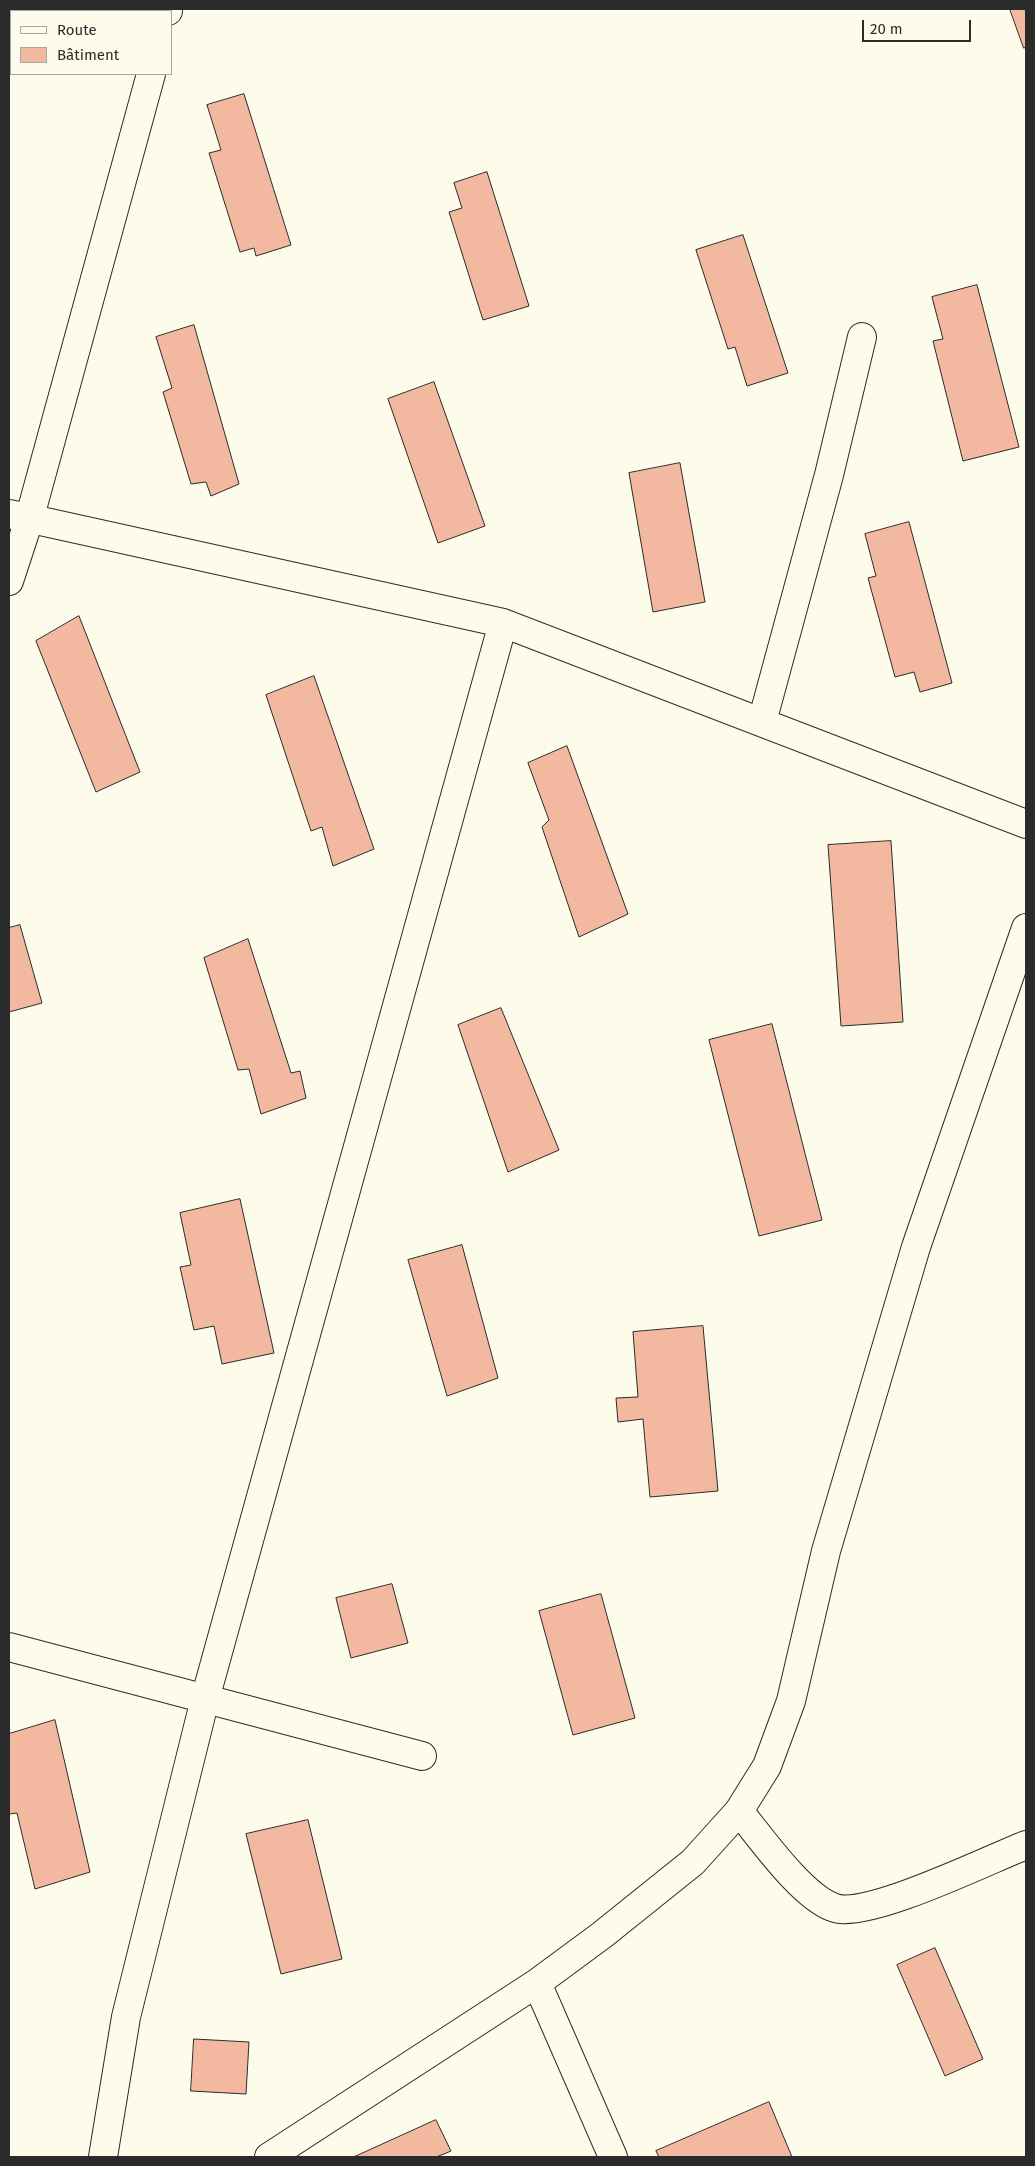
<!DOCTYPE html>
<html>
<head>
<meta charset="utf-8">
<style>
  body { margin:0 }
  #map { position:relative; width:1035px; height:2166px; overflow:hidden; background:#fdfbea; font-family:"Fira Sans",sans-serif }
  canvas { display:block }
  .frame { position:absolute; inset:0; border:10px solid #2b2b2b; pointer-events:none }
  .legend { position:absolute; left:10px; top:10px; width:162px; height:65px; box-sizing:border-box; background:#fdfbea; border:1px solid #a9a89e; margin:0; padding:6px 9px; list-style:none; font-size:15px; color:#2b2b2b }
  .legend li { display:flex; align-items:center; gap:10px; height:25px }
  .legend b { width:25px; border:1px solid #a9a89e }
  .scale { position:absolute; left:862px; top:20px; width:109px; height:22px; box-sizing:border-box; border:2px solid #2b2b2b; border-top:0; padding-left:6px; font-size:15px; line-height:18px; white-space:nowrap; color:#2b2b2b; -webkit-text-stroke:4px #fdfbea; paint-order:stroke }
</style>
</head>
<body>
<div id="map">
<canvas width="1035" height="2166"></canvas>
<div class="frame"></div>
<ul class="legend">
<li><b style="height:6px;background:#fdfbea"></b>Route</li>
<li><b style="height:14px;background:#f2b8a0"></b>Bâtiment</li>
</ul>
<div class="scale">20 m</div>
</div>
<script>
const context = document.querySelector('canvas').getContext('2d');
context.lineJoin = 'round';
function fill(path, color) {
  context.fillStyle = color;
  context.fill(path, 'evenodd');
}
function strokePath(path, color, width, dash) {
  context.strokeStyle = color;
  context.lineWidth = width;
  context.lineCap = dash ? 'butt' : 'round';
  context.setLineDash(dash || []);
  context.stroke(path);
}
const building = new Path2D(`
  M 1010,9 L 1026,9 L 1026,47 L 1024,48 Z
  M 244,94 L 291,245 L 256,256 L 254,248 L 240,252 L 209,153 L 221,150 L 207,105 Z
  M 487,172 L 529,306 L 483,320 L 449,212 L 462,208 L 454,183 Z
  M 743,235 L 788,373 L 747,386 L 735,347 L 728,349 L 696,250 Z
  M 977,285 L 1019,447 L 963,461 L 933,341 L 943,339 L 932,297 Z
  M 194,325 L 239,484 L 211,496 L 206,482 L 191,484 L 163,392 L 172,388 L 156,337 Z
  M 434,382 L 485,526 L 438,543 L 388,399 Z
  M 680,463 L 705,602 L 653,612 L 629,473 Z
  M 909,522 L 952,683 L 920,692 L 914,672 L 895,677 L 868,578 L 876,576 L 865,534 Z
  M 79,616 L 140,772 L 96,792 L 36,641 Z
  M 314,676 L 374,849 L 333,866 L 322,827 L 311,831 L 266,695 Z
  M 567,746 L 628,914 L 579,937 L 542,827 L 549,820 L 528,763 Z
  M 891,841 L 903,1022 L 841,1026 L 828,845 Z
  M 20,925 L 42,1003 L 9,1012 L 9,928 Z
  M 248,939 L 291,1073 L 300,1071 L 306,1098 L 261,1114 L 249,1069 L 238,1070 L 204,958 Z
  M 501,1008 L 559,1150 L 508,1172 L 458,1025 Z
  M 772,1024 L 822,1220 L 759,1236 L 709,1040 Z
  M 240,1199 L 274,1353 L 222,1364 L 214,1326 L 194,1330 L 180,1267 L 191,1265 L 180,1213 Z
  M 462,1245 L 498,1378 L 447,1396 L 408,1260 Z
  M 703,1326 L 718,1491 L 650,1497 L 643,1419 L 618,1422 L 616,1398 L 638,1397 L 633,1332 Z
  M 392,1584 L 408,1643 L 351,1658 L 336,1598 Z
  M 601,1594 L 635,1718 L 573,1735 L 539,1611 Z
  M 55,1720 L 90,1872 L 35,1889 L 17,1813 L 9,1814 L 9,1734 Z
  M 308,1820 L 342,1959 L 281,1974 L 246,1834 Z
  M 935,1948 L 983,2059 L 945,2076 L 897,1965 Z
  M 194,2039 L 249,2042 L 246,2094 L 191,2091 Z
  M 769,2102 L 792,2157 L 659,2157 L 656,2151 Z
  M 436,2120 L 451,2151 L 444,2154 L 436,2157 L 354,2157 Z`);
fill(building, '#f2b8a0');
strokePath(building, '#2b2b2b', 1);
const minor = new Path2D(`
  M 168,11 L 168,9
  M 9,514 L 503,623 L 1026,824
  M 9,581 L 29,520 L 151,74
  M 762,722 L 829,475 L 862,337
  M 9,1647 L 422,1756
  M 739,1811 C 761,1838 803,1898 835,1908 C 868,1919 990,1859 1026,1845
  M 537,1983 L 613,2157
  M 103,2157 L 126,2017 L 205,1699 L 503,623
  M 269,2157 L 537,1983 L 602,1935 L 693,1862 L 739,1811 L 767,1766 L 791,1701 L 826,1551 L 916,1247 L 1026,928`);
strokePath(minor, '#2b2b2b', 30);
strokePath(minor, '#fdfbea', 28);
</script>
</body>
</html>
